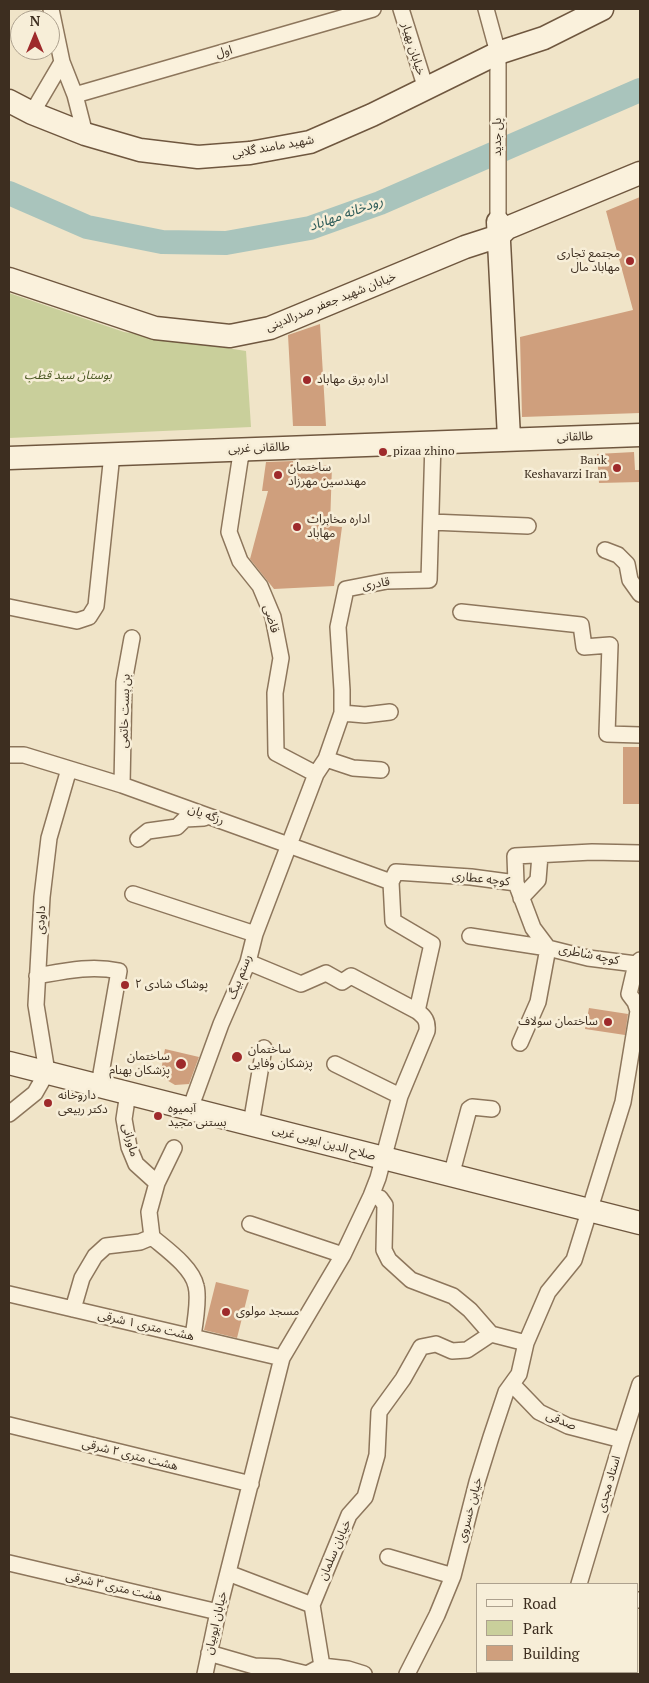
<!DOCTYPE html>
<html>
<head>
<meta charset="utf-8">
<style>
  body { margin:0 }
  #map { position:relative; width:649px; height:1683px; overflow:hidden; background:#f0e4c8; font-family:"PT Serif",serif }
  canvas { display:block }
  .frame { position:absolute; inset:0; border:10px solid #3d2e20; pointer-events:none }
  .legend { position:absolute; left:476px; top:1583px; width:162px; height:90px; box-sizing:border-box; background:#f7eed8; border:1px solid #ada18e; margin:0; padding:6px 9px; list-style:none; font-size:15px; color:#3d2e20 }
  .legend li { display:flex; align-items:center; gap:10px; height:25px }
  .legend b { width:25px; border:1px solid #ada18e }
  .north { position:absolute; left:10px; top:10px; width:50px; height:50px; box-sizing:border-box; background:#f7eed8; border:1px solid #ada18e; border-radius:50%; rotate:0deg; font-size:14px; font-weight:700; line-height:20px; text-align:center; color:#3d2e20 }
  .north::after { content:''; display:block; margin:auto; width:18px; height:22px; background:#9e2a2b; clip-path:polygon(50% 0,100% 100%,50% 72%,0 100%) }
</style>
</head>
<body>
<div id="map">
<canvas width="649" height="1683"></canvas>
<div class="frame"></div>
<ul class="legend">
<li><b style="height:6px;background:#faf1dc"></b>Road</li>
<li><b style="height:14px;background:#c9cf9b"></b>Park</li>
<li><b style="height:14px;background:#cf9f7d"></b>Building</li>
</ul>
<div class="north">N</div>
</div>
<script>
const context = document.querySelector('canvas').getContext('2d');
context.lineJoin = 'round';
function fill(path, color) {
  context.fillStyle = color;
  context.fill(path, 'evenodd');
}
function strokePath(path, color, width, dash) {
  context.strokeStyle = color;
  context.lineWidth = width;
  context.lineCap = dash ? 'butt' : 'round';
  context.setLineDash(dash || []);
  context.stroke(path);
}
function write(font, color, halo, rows, align = 'center') {
  context.font = font + ' "PT Serif","Noto Sans Arabic",serif';
  context.lineWidth = 5;
  context.setLineDash([]);
  context.textBaseline = 'middle';
  context.strokeStyle = halo;
  context.fillStyle = color;
  for (const [text, x, y, turn = 0] of rows) {
    context.save();
    context.translate(x, y);
    context.rotate((+turn || 0) * Math.PI / 180);
    context.textAlign = isNaN(turn) ? turn : align;
    if (halo) context.strokeText(text, 0, 0);
    context.fillText(text, 0, 0);
    context.restore();
  }
}
fill(new Path2D(`
  M 9,293 L 124,332 L 246,351 L 251,427 L 9,438 Z`), '#c9cf9b');
strokePath(new Path2D(`
  M 9,193 L 87,227 L 162,242 L 226,243 L 310,228 L 380,203 L 640,90`), '#a9c4bc', 24);
fill(new Path2D(`
  M 640,197 L 640,413 L 522,417 L 520,337 L 633,310 L 606,211 Z
  M 320,324 L 326,426 L 293,426 L 288,335 Z
  M 634,452 L 635,470 L 640,470 L 640,482 L 599,483 L 597,454 Z
  M 293,461 L 293,466 L 332,465 L 330,526 L 342,527 L 334,586 L 274,589 L 250,559 L 268,491 L 262,491 L 266,462 Z
  M 623,747 L 640,747 L 640,804 L 623,804 Z
  M 589,1008 L 628,1014 L 625,1035 L 585,1029 Z
  M 165,1049 L 199,1057 L 189,1084 L 175,1085 L 160,1076 Z
  M 216,1282 L 249,1290 L 237,1338 L 204,1330 Z`), '#cf9f7d');
const street = new Path2D(`
  M 51,9 L 62,62 L 75,95 L 85,134
  M 401,9 L 426,89
  M 486,9 L 498,53 L 498,221
  M 75,95 L 373,9
  M 32,113 L 62,62
  M 244,449 L 240,460 L 229,532 L 240,561 L 260,586 L 273,617 L 281,658 L 275,693 L 276,753 L 316,774
  M 431,522 L 528,526
  M 605,550 L 618,555 L 627,564 L 630,580 L 640,594
  M 9,607 L 77,621 L 89,617 L 96,606 L 112,454
  M 461,612 L 581,625 L 584,647 L 610,645 L 607,734 L 640,735
  M 342,713 L 365,715 L 390,712
  M 9,755 L 24,755 L 122,785 L 391,882 L 393,921 L 432,944 L 417,1011 L 351,976 L 342,982 L 326,973 L 301,984 L 248,962
  M 326,759 L 353,768 L 381,770
  M 122,785 L 124,682 L 132,638
  M 138,839 L 148,831 L 177,827 L 185,819 L 204,818
  M 391,882 L 396,872 L 471,877 L 516,883 L 515,856 L 592,852 L 640,853
  M 516,883 L 533,928 L 548,948 L 588,958 L 636,964 L 640,960
  M 133,894 L 255,934
  M 521,898 L 538,880 L 540,855
  M 470,936 L 548,948 L 538,1002 L 520,1043
  M 37,976 C 65,971 91,965 119,971 L 99,1085
  M 335,1064 L 400,1096
  M 128,1093 L 124,1119 L 129,1147 L 136,1164 L 157,1183 L 149,1212 L 152,1237
  M 190,1109 L 221,1024 L 248,962 L 255,934 L 316,774 L 326,759 L 342,713 L 342,690 L 338,627 L 346,589 L 387,581 L 429,580 L 433,442
  M 9,1114 L 35,1093 L 47,1072 L 36,1005 L 42,897 L 49,838 L 69,769
  M 251,1124 L 264,1048
  M 451,1176 L 469,1109 L 472,1107 L 492,1109
  M 157,1183 L 174,1148
  M 371,1196 L 380,1198 L 385,1205 L 384,1250 L 389,1260 L 411,1280 L 453,1296 L 470,1310 L 491,1334 L 526,1343 L 548,1292 L 574,1260 L 623,1102 L 638,1011 L 635,1002 L 629,994 L 636,964
  M 250,1224 L 343,1255
  M 9,1294 L 282,1358
  M 73,1309 L 82,1278 L 95,1256 L 106,1246 L 140,1242 L 152,1237 C 166,1249 192,1267 196,1286 C 199,1297 195,1324 193,1336
  M 512,1384 L 539,1412 L 568,1426 L 622,1440
  M 9,1425 L 251,1484
  M 388,1557 L 453,1576
  M 9,1563 L 218,1612
  M 228,1573 L 312,1605
  M 579,1584 L 622,1440 L 640,1384
  M 638,1600 L 640,1600
  M 209,1653 L 254,1666 L 278,1667 L 307,1674 L 322,1666 L 348,1669 L 364,1674
  M 322,1666 L 312,1605 L 349,1515 L 365,1497 L 377,1455 L 379,1412 L 403,1379 L 421,1347 L 436,1344 L 452,1351 L 467,1350 L 491,1334
  M 205,1674 L 218,1612 L 282,1358 L 343,1255 L 371,1196 L 378,1178 L 400,1096 L 427,1031 C 428,1021 425,1017 417,1011
  M 407,1674 L 437,1615 L 453,1576 L 477,1482 L 491,1437 L 506,1392 L 519,1374 L 526,1343
  M 553,1674 L 554,1672
  M 619,1674 L 619,1672`);
const secondary = new Path2D(`
  M 9,101 L 32,113 L 85,134 L 140,150 L 198,157 L 250,153 L 310,142 L 372,115 L 498,53 L 544,38 L 602,9
  M 498,222 L 509,438
  M 9,279 L 155,328 L 230,336 L 270,328 L 465,247 L 499,236 L 507,228 L 640,173
  M 9,458 L 640,435
  M 9,1063 L 640,1223`);
strokePath(street, '#8d765c', 18);
strokePath(secondary, '#6f573f', 25);
strokePath(street, '#faf1dc', 15);
strokePath(secondary, '#faf1dc', 22);
for (const [x, y, r, color] of [
  [630,261,5,"#9e2a2b"],
  [307,380,5,"#9e2a2b"],
  [383,452,5,"#9e2a2b"],
  [617,468,5,"#9e2a2b"],
  [278,475,5,"#9e2a2b"],
  [297,527,5,"#9e2a2b"],
  [125,985,5,"#9e2a2b"],
  [608,1022,5,"#9e2a2b"],
  [237,1057,6,"#9e2a2b"],
  [181,1064,6,"#9e2a2b"],
  [48,1103,5,"#9e2a2b"],
  [158,1116,5,"#9e2a2b"],
  [226,1312,5,"#9e2a2b"]
]) {
  const dot = new Path2D();
  dot.arc(x, y, r, 0, 2 * Math.PI);
  context.fillStyle = color;
  context.fill(dot);
  strokePath(dot, '#f7eed8', 2);
}
write('12px', '#3d2e20', '#f7eed8', [
  ["خیابان بهیار",413,49,73],
  ["اول",224,52,-16],
  ["پل جدید",498,137,-90],
  ["شهید مامند گلابی",273,147,-10],
  ["خیابان شهید جعفر صدرالدینی",331,302,-22],
  ["طالقانی",575,437,-2],
  ["طالقانی غربی",259,448,-2],
  ["قادری",376,584,-9],
  ["قاضی",271,619,73],
  ["بن بست خاتمی",125,711,-88],
  ["رزگه یان",206,815,20],
  ["کوچه عطاری",481,879,6],
  ["داودی",41,920,-87],
  ["کوچه شاطری",589,955,11],
  ["رستم بیگ",240,977,-69],
  ["ماورانی",130,1140,75],
  ["صلاح الدین ایوبی غریی",324,1143,15],
  ["هشت متری ۱ شرقی",146,1326,13],
  ["صدقی",561,1421,22],
  ["هشت متری ۲ شرقی",130,1455,14],
  ["استاد مجدی",609,1484,-74],
  ["خیابن خسروی",470,1510,-75],
  ["خیابان سلمان",335,1550,-67],
  ["هشت متری ۳ شرقی",114,1587,13],
  ["خیابان ایوبیان",216,1623,-77]
]);
write('12px', '#3d2e20', '#f7eed8', [
  ["مجتمع تجاری",620,254,"right"],
  ["مهاباد مال",620,268,"right"],
  ["اداره برق مهاباد",317,380],
  ["pizaa zhino",393,452],
  ["Bank",607,461,"right"],
  ["Keshavarzi Iran",607,475,"right"],
  ["ساختمان",288,468],
  ["مهندسین مهرزاد",288,482],
  ["اداره مخابرات",307,520],
  ["مهاباد",307,534],
  ["پوشاک شادی ۲",135,985],
  ["ساختمان سولاف",598,1022,"right"],
  ["ساختمان",248,1050],
  ["پزشکان وفایی",248,1064],
  ["ساختمان",170,1057,"right"],
  ["پزشکان بهنام",170,1071,"right"],
  ["داروخانه",58,1096],
  ["دکتر ربیعی",58,1110],
  ["آبمیوه",168,1109],
  ["بستنی مجید",168,1123],
  ["مسجد مولوی",236,1312]
], 'left');
write('italic 12px', '#4d5a26', '#f7eed8', [
  ["بوستان سید قطب",68,376]
]);
write('italic 14px', '#2f5d5a', '#f7eed8', [
  ["رودخانه مهاباد",346,214,-20]
]);
</script>
</body>
</html>
